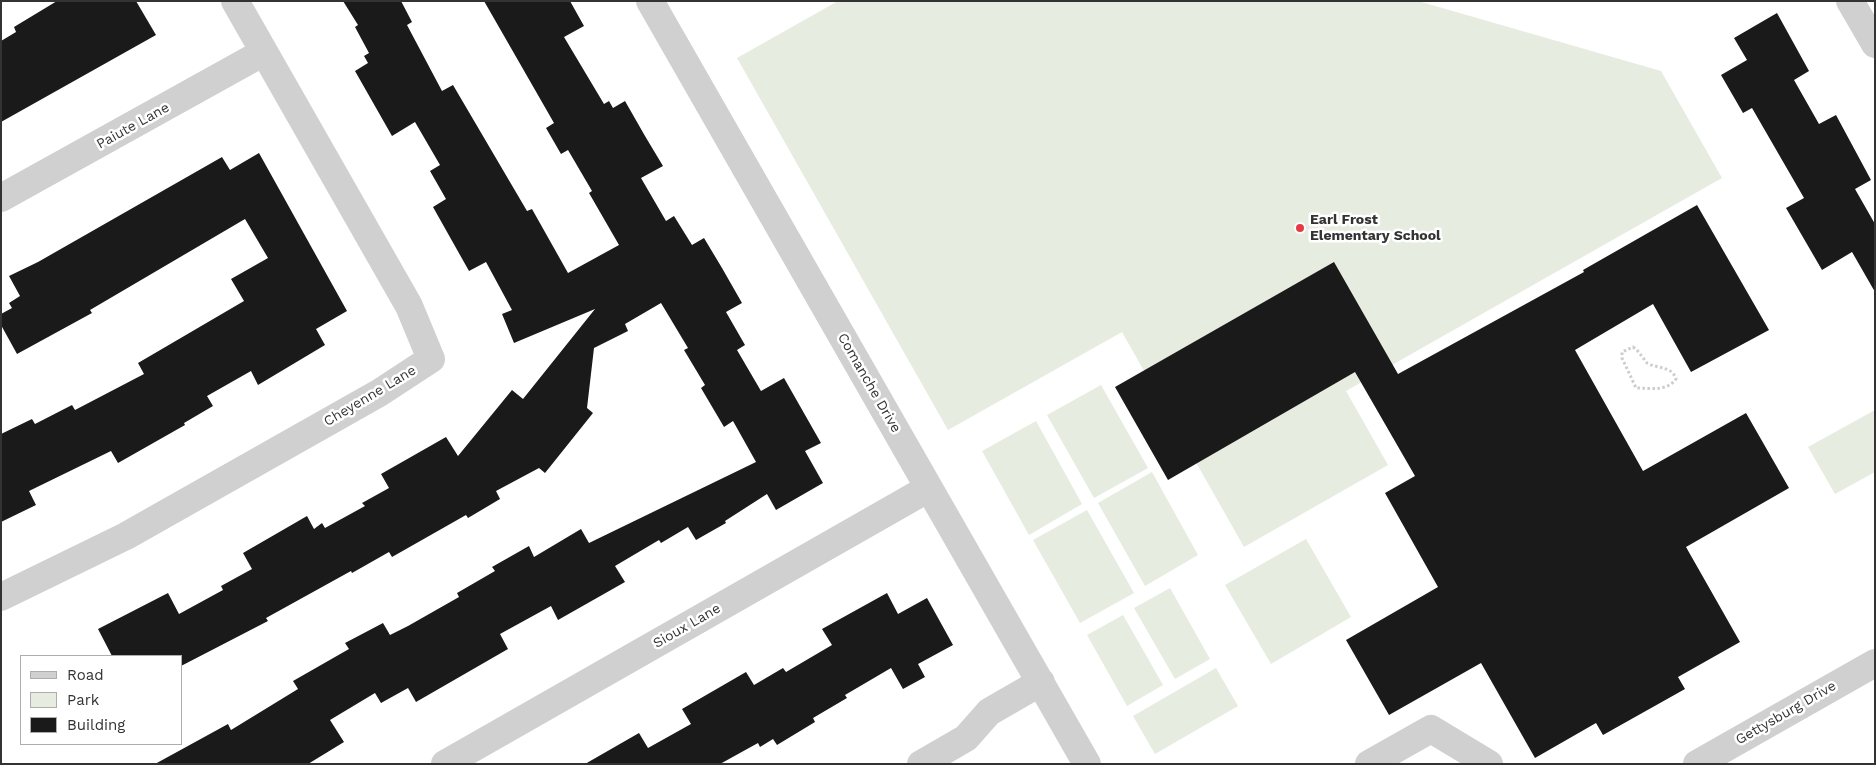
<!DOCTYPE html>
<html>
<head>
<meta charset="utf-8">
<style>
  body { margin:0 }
  #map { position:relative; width:1876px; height:765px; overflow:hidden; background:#fff; font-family:"Work Sans",sans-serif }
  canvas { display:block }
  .frame { position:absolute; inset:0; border:2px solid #333; pointer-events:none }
  .legend { position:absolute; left:20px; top:655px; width:162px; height:90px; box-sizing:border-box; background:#fff; border:1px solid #adadad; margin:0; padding:6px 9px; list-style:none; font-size:15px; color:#333 }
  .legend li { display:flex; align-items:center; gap:10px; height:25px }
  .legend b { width:25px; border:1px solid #adadad }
</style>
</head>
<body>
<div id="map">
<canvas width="1876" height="765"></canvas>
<div class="frame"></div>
<ul class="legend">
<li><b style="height:6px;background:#d0d0d0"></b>Road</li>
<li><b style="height:14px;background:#e6ecdf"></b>Park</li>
<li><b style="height:14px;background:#1a1a1a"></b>Building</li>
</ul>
</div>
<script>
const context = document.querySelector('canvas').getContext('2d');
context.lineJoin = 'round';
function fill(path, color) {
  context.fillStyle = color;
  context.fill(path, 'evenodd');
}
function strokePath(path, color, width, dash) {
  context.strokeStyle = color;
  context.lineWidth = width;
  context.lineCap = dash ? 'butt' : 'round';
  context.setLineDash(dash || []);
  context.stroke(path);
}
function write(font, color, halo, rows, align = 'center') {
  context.font = font + ' "Work Sans",sans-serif';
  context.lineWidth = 5;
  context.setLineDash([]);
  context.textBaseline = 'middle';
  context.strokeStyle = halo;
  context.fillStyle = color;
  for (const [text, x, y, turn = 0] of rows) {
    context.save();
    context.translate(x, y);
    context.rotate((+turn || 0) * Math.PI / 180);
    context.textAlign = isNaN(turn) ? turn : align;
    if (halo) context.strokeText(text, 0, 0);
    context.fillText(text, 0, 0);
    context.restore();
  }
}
fill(new Path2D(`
  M 838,1 L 1418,1 L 1661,71 L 1722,178 L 1346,391 L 1388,465 L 1244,547 L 1122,332 L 948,430 L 737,58 Z
  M 1101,385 L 1148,468 L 1094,498 L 1047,415 Z
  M 1875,410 L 1875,472 L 1835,494 L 1808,447 Z
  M 1036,421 L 1082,504 L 1029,535 L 982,451 Z
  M 1152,472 L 1198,555 L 1145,586 L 1098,503 Z
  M 1087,510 L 1134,593 L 1080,623 L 1033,540 Z
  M 1306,539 L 1351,617 L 1271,664 L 1225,585 Z
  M 1170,588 L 1210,659 L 1175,679 L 1134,608 Z
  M 1123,615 L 1163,685 L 1127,706 L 1087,635 Z
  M 1216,668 L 1238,706 L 1155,754 L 1133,716 Z`), '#e6ecdf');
fill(new Path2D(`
  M 57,1 L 136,1 L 156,35 L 1,122 L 1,41 L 16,32 L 14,27 Z
  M 343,1 L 401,1 L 412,22 L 407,25 L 442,91 L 453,85 L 527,211 L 532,209 L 568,273 L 619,245 L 589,193 L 592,191 L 568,150 L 561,154 L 546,128 L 554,123 L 484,1 L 570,1 L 584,26 L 564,37 L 604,104 L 609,101 L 613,108 L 625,101 L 645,136 L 663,166 L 641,178 L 666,221 L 674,216 L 692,245 L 704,238 L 722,268 L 742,303 L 726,312 L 745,345 L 737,350 L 761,391 L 784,378 L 821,443 L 805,451 L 823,483 L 776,510 L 767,494 L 725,521 L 726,523 L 696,540 L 688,527 L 661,543 L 659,540 L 615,566 L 625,582 L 558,620 L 551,606 L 500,634 L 508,649 L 416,702 L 408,688 L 381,703 L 375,693 L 330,720 L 344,742 L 308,764 L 155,764 L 228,724 L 231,730 L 298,689 L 293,681 L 349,649 L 345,643 L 383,623 L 390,635 L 408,626 L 459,597 L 457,593 L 495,571 L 492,567 L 529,546 L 534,557 L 581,529 L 589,543 L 756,462 L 733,421 L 724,427 L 701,388 L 705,385 L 684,350 L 688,348 L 661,303 L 625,324 L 628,331 L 594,348 L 587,408 L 593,413 L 545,473 L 539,468 L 496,491 L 500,499 L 468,518 L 466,515 L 392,557 L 389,552 L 352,573 L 351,571 L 266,618 L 268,621 L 181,666 L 181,656 L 112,656 L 98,629 L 168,593 L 179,614 L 223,590 L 221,586 L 252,569 L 243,553 L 307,516 L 314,529 L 322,523 L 325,528 L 365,506 L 362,503 L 389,488 L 381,474 L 446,437 L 458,456 L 512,390 L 523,399 L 595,309 L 514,343 L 502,314 L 512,310 L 486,262 L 469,271 L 433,207 L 446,199 L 430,171 L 440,165 L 415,122 L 392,136 L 355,71 L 368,63 L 364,56 L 369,53 L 355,27 L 358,25 Z
  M 1777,13 L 1809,71 L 1794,80 L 1819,124 L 1836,115 L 1871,180 L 1855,189 L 1875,224 L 1875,292 L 1852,252 L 1822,270 L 1786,208 L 1804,198 L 1752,108 L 1743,113 L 1721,75 L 1747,60 L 1734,38 Z
  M 259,153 L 347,311 L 316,329 L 325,345 L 258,385 L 251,371 L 207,396 L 213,406 L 184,423 L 185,425 L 118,463 L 111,451 L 29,491 L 36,505 L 1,522 L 1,434 L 32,419 L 35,424 L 72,405 L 75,410 L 144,374 L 138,363 L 244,301 L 231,279 L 268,258 L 245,219 L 90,310 L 92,313 L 17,354 L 1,325 L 1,314 L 12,308 L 9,303 L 20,296 L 9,276 L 38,262 L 222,157 L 230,170 Z
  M 1697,205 L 1769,330 L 1691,372 L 1653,304 L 1575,350 L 1643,471 L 1746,413 L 1789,488 L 1686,547 L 1740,642 L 1678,677 L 1685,689 L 1603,735 L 1596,723 L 1535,758 L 1481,663 L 1389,715 L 1346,640 L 1438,587 L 1385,493 L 1415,476 L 1355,372 L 1168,480 L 1115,387 L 1334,262 L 1398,374 L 1584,272 L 1583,270 Z
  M 887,593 L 898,614 L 927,598 L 953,645 L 918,664 L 925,677 L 903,689 L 891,668 L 845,695 L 847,698 L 813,718 L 815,722 L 777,745 L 773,739 L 760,747 L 758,743 L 720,764 L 585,764 L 639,733 L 648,748 L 691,724 L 682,709 L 746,672 L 754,685 L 783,668 L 786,672 L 832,645 L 822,629 Z`), '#1a1a1a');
strokePath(new Path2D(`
  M 1633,347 L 1637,350 L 1647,363 C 1658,369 1672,366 1676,379 C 1666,392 1651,388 1636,388 L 1622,358 L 1622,352 Z`), '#cdcdcd', 3, [2.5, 2.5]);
strokePath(new Path2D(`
  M 650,1 L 1087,764
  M 1850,1 L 1875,44
  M 1,198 L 264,52
  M 1,597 L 126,536 L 379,393 L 431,359 L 409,306 L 235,1
  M 445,764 L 929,488
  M 921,764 L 966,738 L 989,712 L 1041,682
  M 1369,764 L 1431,729 L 1489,764
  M 1697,764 L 1875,663`), '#d0d0d0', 28);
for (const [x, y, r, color] of [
  [1300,228,5,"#e63946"]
]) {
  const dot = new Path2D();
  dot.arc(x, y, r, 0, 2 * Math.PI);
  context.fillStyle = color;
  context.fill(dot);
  strokePath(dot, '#fff', 2);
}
write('14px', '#333', '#fff', [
  ["Paiute Lane",133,126,-29],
  ["Comanche Drive",869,383,60],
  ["Cheyenne Lane",370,396,-31],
  ["Sioux Lane",687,626,-30],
  ["Gettysburg Drive",1786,713,-30]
]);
write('bold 14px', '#333', '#fff', [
  ["Earl Frost",1310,220],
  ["Elementary School",1310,236]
], 'left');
</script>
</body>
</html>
